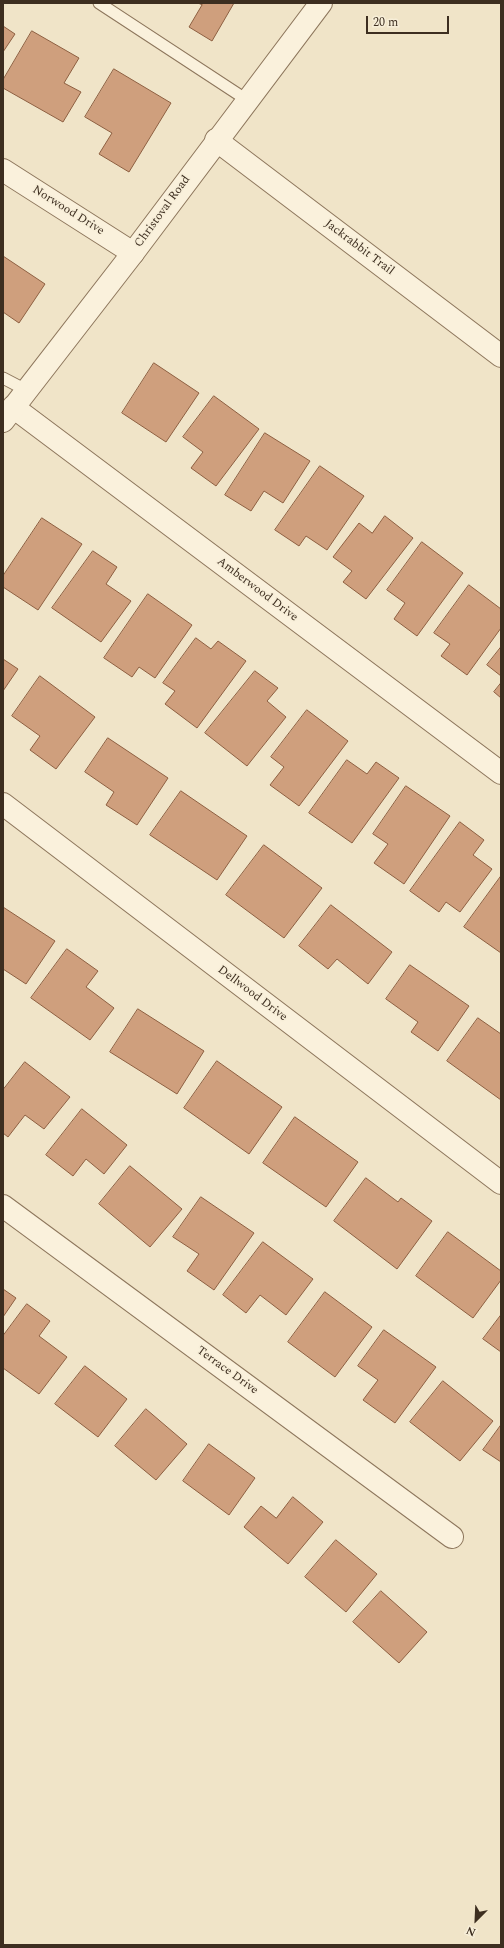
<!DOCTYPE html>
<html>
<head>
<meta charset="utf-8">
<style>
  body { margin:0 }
  #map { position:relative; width:504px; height:1948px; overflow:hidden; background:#f0e4c8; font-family:Spectral,serif }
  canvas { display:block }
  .frame { position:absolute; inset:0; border:4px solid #3d2e20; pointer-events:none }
  .north { position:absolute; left:456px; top:1900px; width:40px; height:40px; -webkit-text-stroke:3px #f7eed8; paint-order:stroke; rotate:204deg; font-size:11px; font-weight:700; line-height:16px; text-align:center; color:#3d2e20 }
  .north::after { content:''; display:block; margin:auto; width:14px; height:18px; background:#3d2e20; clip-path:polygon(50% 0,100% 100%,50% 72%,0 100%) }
  .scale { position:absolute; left:366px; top:16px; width:83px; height:18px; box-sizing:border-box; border:2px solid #3d2e20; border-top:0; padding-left:5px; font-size:12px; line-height:14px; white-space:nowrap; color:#3d2e20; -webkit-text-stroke:3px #f7eed8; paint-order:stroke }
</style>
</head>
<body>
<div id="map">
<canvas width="504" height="1948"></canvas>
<div class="frame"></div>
<div class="north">N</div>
<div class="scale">20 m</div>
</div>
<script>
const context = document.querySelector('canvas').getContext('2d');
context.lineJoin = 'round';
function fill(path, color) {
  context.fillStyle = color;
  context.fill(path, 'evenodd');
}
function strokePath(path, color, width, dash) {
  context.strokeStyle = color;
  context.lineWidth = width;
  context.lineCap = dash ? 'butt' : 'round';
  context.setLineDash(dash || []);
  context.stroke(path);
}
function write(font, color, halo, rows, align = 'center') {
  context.font = font + ' Spectral,serif';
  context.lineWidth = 3;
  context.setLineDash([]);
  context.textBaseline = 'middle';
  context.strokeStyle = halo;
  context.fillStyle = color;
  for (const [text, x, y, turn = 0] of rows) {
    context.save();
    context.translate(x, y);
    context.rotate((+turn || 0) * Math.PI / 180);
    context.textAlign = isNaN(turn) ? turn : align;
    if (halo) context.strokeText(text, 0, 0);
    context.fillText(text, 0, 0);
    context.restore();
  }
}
const building = new Path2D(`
  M 198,3 L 234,3 L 212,41 L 189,27 L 202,5 Z
  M 3,26 L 15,34 L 3,52 Z
  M 32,31 L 79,58 L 64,83 L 81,92 L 63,122 L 3,88 L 3,80 Z
  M 114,69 L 171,103 L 129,172 L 99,154 L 112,133 L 85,117 Z
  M 3,256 L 45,284 L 19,323 L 3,312 Z
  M 154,363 L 199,393 L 166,442 L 122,413 Z
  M 214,396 L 259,429 L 216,486 L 191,468 L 203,452 L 183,437 Z
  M 265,433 L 310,461 L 283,503 L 264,491 L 251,511 L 225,495 Z
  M 320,466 L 364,496 L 327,550 L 306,536 L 299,546 L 275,530 Z
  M 385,516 L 413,538 L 366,599 L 343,582 L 352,571 L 333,557 L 359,523 L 372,533 Z
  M 42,518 L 82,544 L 38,610 L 3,587 L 3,576 Z
  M 422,542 L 463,573 L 417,636 L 394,619 L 405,603 L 387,590 Z
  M 93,551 L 117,567 L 106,584 L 131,601 L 101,642 L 52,608 Z
  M 469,585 L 501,609 L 501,628 L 467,675 L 441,656 L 450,644 L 434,633 Z
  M 148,594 L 192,625 L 155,678 L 139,667 L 132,677 L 104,658 Z
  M 196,638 L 211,649 L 218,641 L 246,661 L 197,728 L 165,704 L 175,691 L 163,683 Z
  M 501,647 L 501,676 L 487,665 Z
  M 3,659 L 18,669 L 3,691 Z
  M 255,671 L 278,688 L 267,701 L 286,717 L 247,766 L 205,733 Z
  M 40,676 L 95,717 L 56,769 L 30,750 L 40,736 L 12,716 Z
  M 501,683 L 501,698 L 494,692 Z
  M 307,710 L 348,741 L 299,806 L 270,785 L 284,767 L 271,757 Z
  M 108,738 L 168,778 L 137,825 L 106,805 L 114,792 L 85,772 Z
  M 347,760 L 367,774 L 376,762 L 399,778 L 352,843 L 309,813 Z
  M 406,786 L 450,816 L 404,884 L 374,863 L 388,844 L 373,834 Z
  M 181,791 L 247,836 L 217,880 L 150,835 Z
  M 460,822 L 484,840 L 473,855 L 492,869 L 460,912 L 446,902 L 439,912 L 410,891 Z
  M 264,845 L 322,888 L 284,938 L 226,895 Z
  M 501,876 L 501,953 L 464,927 Z
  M 331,905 L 392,952 L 368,984 L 337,959 L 328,969 L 299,946 Z
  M 3,907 L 55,941 L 26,984 L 3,969 Z
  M 67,949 L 98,971 L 86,987 L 114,1008 L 90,1040 L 31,998 Z
  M 410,965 L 469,1006 L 438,1051 L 411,1032 L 418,1022 L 386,999 Z
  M 138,1009 L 204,1051 L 177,1094 L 110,1052 Z
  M 478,1018 L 501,1034 L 501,1100 L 447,1061 Z
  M 217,1061 L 282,1107 L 249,1154 L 184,1108 Z
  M 25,1062 L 70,1097 L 44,1129 L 25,1115 L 8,1137 L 3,1133 L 3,1090 Z
  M 82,1109 L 127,1145 L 104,1174 L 86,1159 L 73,1176 L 46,1155 Z
  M 295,1117 L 358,1162 L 326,1207 L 263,1163 Z
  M 130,1166 L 182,1209 L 150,1247 L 99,1204 Z
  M 366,1178 L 398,1202 L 401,1198 L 432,1221 L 397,1269 L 334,1221 Z
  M 201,1197 L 254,1233 L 214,1290 L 187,1271 L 199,1254 L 173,1237 Z
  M 448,1232 L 501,1271 L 501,1280 L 473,1318 L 416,1276 Z
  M 263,1242 L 313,1279 L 286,1315 L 260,1295 L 246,1313 L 223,1295 Z
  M 3,1289 L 16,1298 L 3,1317 Z
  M 325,1292 L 372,1327 L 335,1377 L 288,1342 Z
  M 27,1304 L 50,1321 L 39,1336 L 67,1357 L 39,1394 L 3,1368 L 3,1336 Z
  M 501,1315 L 501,1352 L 483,1339 Z
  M 384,1330 L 436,1367 L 395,1423 L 363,1400 L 378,1380 L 358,1366 Z
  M 85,1366 L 127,1399 L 98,1437 L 55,1404 Z
  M 443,1381 L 493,1421 L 460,1461 L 410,1422 Z
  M 146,1409 L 187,1444 L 156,1480 L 115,1446 Z
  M 501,1425 L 501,1462 L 483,1450 Z
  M 209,1444 L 255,1478 L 229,1515 L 183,1481 Z
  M 293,1497 L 323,1522 L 288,1564 L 244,1527 L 261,1506 L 276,1518 Z
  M 336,1540 L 377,1574 L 346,1612 L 305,1577 Z
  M 381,1591 L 427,1632 L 399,1663 L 353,1622 Z`);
fill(building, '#cf9f7d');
strokePath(building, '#8d5f41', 1);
const service = new Path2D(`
  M 99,3 L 247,100
  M 3,378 L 26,390`);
const minor = new Path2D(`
  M 216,140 L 501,356
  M 3,170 L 133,253
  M 13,407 L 501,773
  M 3,804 L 501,1183
  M 3,1206 L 452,1537`);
const tertiary = new Path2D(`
  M 3,421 L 133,253 L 321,3`);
strokePath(service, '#8d765c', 13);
strokePath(minor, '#8d765c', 24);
strokePath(tertiary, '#8d765c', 24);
strokePath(service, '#faf1dc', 11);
strokePath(minor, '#faf1dc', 22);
strokePath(tertiary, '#faf1dc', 22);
write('12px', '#3d2e20', '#f7eed8', [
  ["Norwood Drive",68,211,32],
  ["Christoval Road",163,212,-54],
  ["Jackrabbit Trail",359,248,37],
  ["Amberwood Drive",257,590,37],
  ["Dellwood Drive",252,994,37],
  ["Terrace Drive",227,1371,36]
]);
</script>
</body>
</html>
